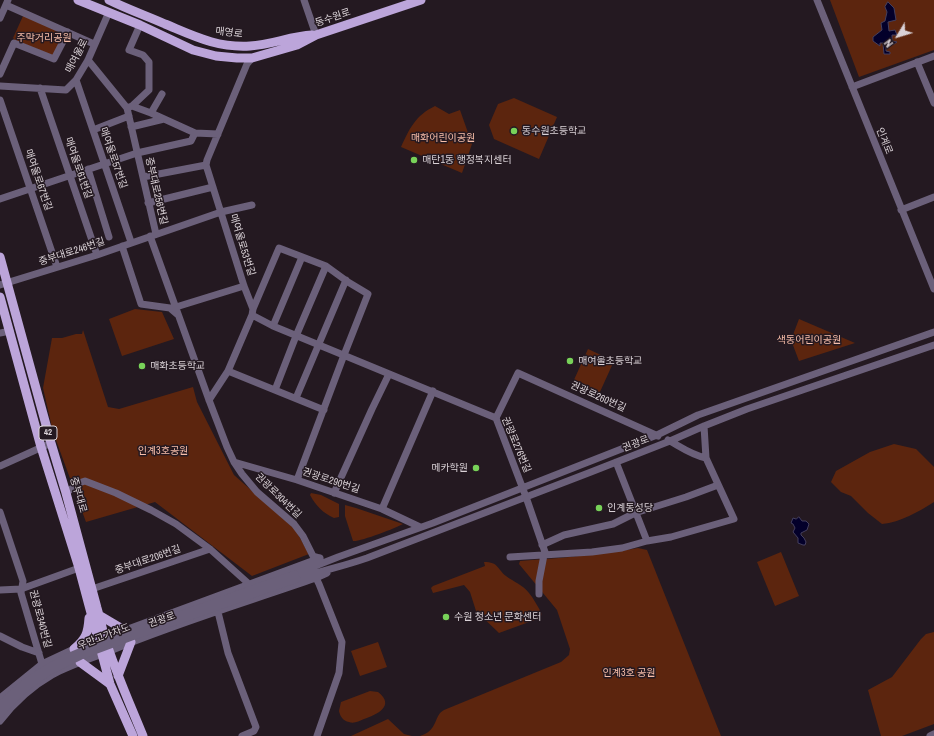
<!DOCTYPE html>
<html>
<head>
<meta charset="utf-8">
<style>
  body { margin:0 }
  #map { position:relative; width:934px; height:736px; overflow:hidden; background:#241921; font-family:"Archivo Narrow",sans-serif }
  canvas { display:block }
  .north { position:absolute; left:878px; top:16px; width:40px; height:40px; -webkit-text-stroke:3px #241921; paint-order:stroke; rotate:232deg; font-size:11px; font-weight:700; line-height:16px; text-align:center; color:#dad2d7 }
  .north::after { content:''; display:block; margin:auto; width:14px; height:18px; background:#dad2d7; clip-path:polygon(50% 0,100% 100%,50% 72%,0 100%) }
</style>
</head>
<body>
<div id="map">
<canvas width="934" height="736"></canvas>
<div class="north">N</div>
</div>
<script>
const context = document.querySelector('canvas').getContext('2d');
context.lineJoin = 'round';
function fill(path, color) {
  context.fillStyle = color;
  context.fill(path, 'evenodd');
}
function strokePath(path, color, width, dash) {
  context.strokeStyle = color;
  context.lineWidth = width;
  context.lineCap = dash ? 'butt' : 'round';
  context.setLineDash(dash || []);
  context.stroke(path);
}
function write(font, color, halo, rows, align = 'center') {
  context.font = font + ' "Archivo Narrow","Noto Sans KR",sans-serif';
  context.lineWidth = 3;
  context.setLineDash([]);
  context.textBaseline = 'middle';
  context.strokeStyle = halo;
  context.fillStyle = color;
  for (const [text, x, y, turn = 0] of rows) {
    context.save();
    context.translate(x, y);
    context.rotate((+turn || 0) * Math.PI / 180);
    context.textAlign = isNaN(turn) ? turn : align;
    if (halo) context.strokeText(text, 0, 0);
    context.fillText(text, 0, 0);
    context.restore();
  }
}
fill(new Path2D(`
  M 830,0 L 934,0 L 934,50 L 859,77 Z
  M 26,15 L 65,32 L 56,57 L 15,40 L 13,38 L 23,16 Z
  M 514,98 L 557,117 L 539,159 L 494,139 L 489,125 L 498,104 Z
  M 435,106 L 449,114 L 460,110 L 472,144 L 462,173 L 401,147 C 410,128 415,116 435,106 Z
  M 135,309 L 162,312 L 174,339 L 122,356 L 109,319 Z
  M 799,319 L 855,343 L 799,361 L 791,340 Z
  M 83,330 L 108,407 L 119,409 L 193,387 L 197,402 L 234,475 L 295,529 L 309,554 L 252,576 L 155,502 L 86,522 L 53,432 L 43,388 L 52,338 L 62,338 L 76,334 L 82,334 Z
  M 588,349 L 614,361 L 599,394 L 573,382 Z
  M 894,444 L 916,449 L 934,467 L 934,502 C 918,512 901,522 882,524 L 868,513 L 851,496 L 841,492 L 831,482 L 836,471 L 870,452 Z
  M 311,493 L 321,495 L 339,504 L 339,517 L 334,518 C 323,513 316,506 310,495 Z
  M 345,505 L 356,508 L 403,524 C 396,528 360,542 353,541 L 345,516 Z
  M 638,548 L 647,550 L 721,736 L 420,736 C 439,730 433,716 444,710 L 561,662 L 569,655 L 570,649 L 557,610 L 519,564 L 520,561 C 560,558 599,555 638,548 Z
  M 781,552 L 799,596 L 775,606 L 757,562 Z
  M 484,562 C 499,562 497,569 506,576 C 514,582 523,585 529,593 C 534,599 538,607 542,614 L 540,618 L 499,633 L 476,611 L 470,592 L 464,585 L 433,593 L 431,588 L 433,586 L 485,566 Z
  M 934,632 L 934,724 L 902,736 L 881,736 L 868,690 L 892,677 L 921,639 L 926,634 Z
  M 378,642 L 387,667 L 360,676 L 351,651 Z
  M 370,691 L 378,692 C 396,706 376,715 364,719 C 359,721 354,724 349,722 C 343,721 340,716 339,711 L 341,702 Z
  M 388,719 L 404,734 L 412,736 L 351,736 Z`), '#5c250e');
const water = new Path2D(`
  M 888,2 L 894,8 L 896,20 L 888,22 L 889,31 L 895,30 L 897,35 L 892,35 L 892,41 L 897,42 L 894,44 L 886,46 L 886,51 L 890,52 L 890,54 L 884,54 L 883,43 L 880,43 L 880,46 L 873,41 L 873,37 L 882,30 L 881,23 L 885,21 L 887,12 L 885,7 Z
  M 799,517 L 802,521 L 806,521 L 809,524 L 807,530 L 801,533 L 801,535 L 804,538 L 806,542 L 805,545 L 803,545 L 798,543 L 798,538 L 793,532 L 795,528 L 793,524 L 791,523 L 793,518 L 796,519 Z`);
fill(water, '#03002a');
strokePath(water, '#443f5e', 1);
strokePath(new Path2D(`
  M 304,0 L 316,35
  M 817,0 L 934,289
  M 6,5 L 94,44
  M 0,18 L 8,0
  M 252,58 L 247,64 L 207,160 L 206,165 L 244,286 L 253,309
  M 88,60 L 127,108 L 156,234
  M 917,62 L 934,103
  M 0,74 L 14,43 L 54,59 L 68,32
  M 76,80 L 131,242
  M 0,86 L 66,90 L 76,80 L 88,60 L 109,12 L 106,11
  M 852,87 L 934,56
  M 40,88 L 97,255
  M 0,100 L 57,267
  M 132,106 L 151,113 L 195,133 L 218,134
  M 127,108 L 132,106 L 149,90 L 149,62 L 143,55 L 129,50 L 140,25
  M 151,113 L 162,94
  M 131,127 L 164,119
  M 93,130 L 129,116
  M 88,169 L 109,237
  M 143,177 L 206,165
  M 0,199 L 137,153 L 191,141 L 195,133
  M 148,203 L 213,187
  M 901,210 L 934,197
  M 150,236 L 209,400 L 227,447 L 234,462 L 242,474 L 257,492 L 294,524 L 303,536 L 313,556 L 320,558
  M 122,246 L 141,304 L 170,308 L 177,314
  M 0,285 L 97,255 L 221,212 L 252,205
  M 176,307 L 244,286
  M 252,315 L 273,326 L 496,418 L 526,497 L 546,555
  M 273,326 L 302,257
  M 0,333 L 10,331
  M 228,371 L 324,410
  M 275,390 L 296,336 L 326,266
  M 296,398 L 346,280
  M 209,400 L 228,371 L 252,315 L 253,309 L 279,248 L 326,266 L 348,282 L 368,294 L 344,355 L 297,480
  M 496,418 L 518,373 L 658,436
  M 668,440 C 681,447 691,455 706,458
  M 234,462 L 297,480 L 382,509 L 420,527
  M 616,462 L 647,541
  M 0,466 L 51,443
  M 66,493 L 79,483 L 85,481 L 116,493 L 151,510 L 176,524 L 210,549 L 249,584
  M 334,493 L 372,409 L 389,374
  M 382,509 L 433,391
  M 0,512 L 23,581 L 21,593 L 42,664
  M 542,545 L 564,535 L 613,524 L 635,513 L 686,497 L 718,485
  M 510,557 L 592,552 L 622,548 L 647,541 L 671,537 L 734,519 L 706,458 L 704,426
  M 295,574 L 338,557 L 433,523 L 657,435 L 698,415 L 934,332
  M 316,578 L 319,584 L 342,642 L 339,673 L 317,736
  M 297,579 C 321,571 344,566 367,558 L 591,472 L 670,441 L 704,426 L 747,409 L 934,345
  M 92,589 L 210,549
  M 0,590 L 21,589 L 79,568
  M 539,594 L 539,581 L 544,555
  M 218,612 L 228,653 L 256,727 L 254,731 L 242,736
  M 0,636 L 22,647 L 39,653
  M 0,698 L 42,664 L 74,649 L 320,558
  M 0,721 C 14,703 31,687 52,675 C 70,665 90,659 110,651 C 177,623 247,602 316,578 L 327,573
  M 930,736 L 934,734`), '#6b607a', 7);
strokePath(new Path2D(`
  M 78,0 L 140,25 L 193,50 L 216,56 L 237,58 L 252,58 L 297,45 L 316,35 L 421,0
  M 109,0 C 127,9 147,16 165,24 C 194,36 217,48 250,46 C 271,45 291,36 312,35
  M 0,257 L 51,443 L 66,493 L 97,608 C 100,618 102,628 105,638 C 115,671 130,704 143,736
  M 0,297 L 41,447 L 79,568 L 110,684 L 133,736
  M 99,615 L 126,631
  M 74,649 C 86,639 88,633 89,618
  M 80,662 L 110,684
  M 118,676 L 131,642`), '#bca5da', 9);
strokePath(new Path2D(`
  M 0,705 C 44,659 96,645 154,624 C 201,607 248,590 295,574
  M 0,714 L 19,694 L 31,684 L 50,671 L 81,656 L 140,634 L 297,579`), '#6b607a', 7);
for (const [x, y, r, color] of [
  [514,131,4,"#78d259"],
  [414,160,4,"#78d259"],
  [570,361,4,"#78d259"],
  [142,366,4,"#78d259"],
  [476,468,4,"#78d259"],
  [599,508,4,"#78d259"],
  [446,617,4,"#78d259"]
]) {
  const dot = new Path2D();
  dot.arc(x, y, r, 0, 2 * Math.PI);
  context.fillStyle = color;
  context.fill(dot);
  strokePath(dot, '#241921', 1.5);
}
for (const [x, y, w] of [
  [48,433,18]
]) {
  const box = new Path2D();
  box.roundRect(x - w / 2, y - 7, w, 14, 3);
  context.fillStyle = '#241921';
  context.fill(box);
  strokePath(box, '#dad2d7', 1);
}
write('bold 9px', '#dad2d7', null, [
  ["42",48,433]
]);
write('10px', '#dad2d7', '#241921', [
  ["동수원로",333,18,-19],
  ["매영로",229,33,7],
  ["매여울로",77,56,-63],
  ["인계로",884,141,68],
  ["매여울로57번길",113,158,71],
  ["매여울로61번길",78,168,71],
  ["매여울로67번길",38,180,71],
  ["중부대로256번길",156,191,77],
  ["매여울로53번길",242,245,73],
  ["중부대로246번길",72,252,-18],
  ["권광로260번길",598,397,24],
  ["권광로",636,444,-21],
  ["권광로276번길",516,445,67],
  ["권광로290번길",331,481,18],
  ["중부대로",78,495,74],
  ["권광로304번길",278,496,44],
  ["중부대로206번길",148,560,-19],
  ["권광로340번길",40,619,75],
  ["권광로",162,620,-19],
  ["우만고가차도",104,637,-21]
]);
write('10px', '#f8bea9', '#241921', [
  ["주막거리공원",44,38],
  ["매화어린이공원",443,138],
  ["색동어린이공원",809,340],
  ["인계3호공원",163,451],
  ["인계3호 공원",629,673]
]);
write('10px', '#dad2d7', '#241921', [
  ["동수원초등학교",522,131],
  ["매탄1동 행정복지센터",422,160],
  ["매여울초등학교",578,361],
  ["매화초등학교",150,366],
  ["메카학원",468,468,"right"],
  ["인계동성당",607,508],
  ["수원 청소년 문화센터",454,617]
], 'left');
</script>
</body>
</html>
